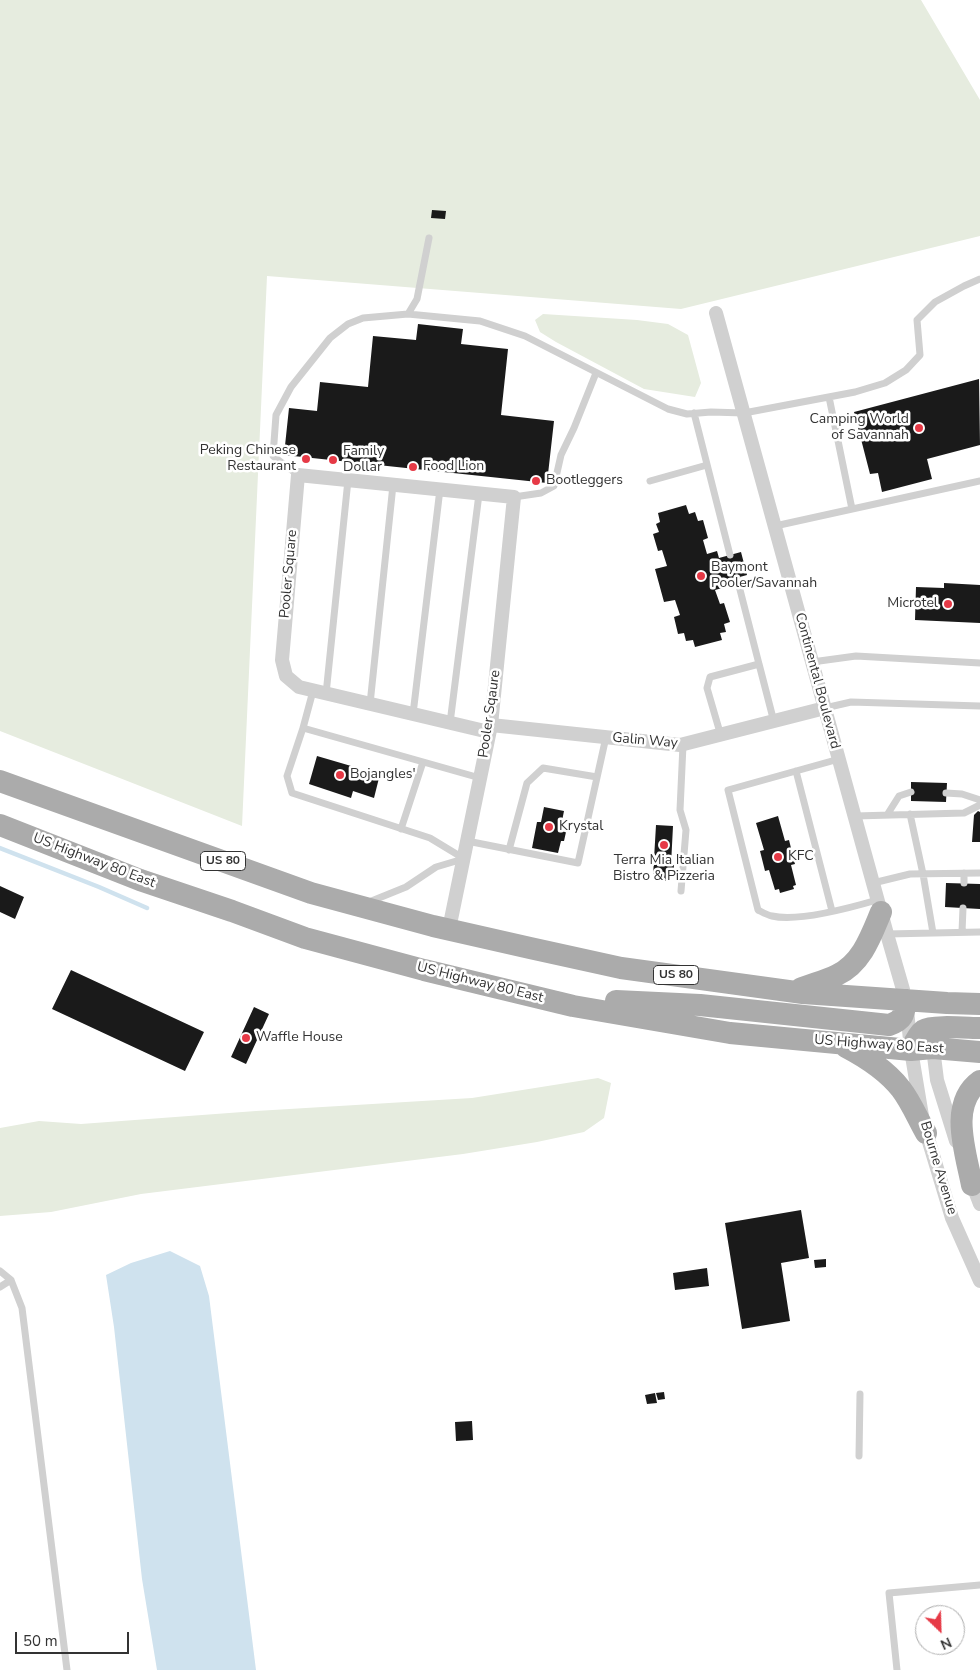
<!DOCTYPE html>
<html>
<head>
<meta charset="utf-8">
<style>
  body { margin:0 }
  #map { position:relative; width:980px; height:1670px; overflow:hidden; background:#fff; font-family:"Nunito Sans",sans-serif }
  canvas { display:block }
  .north { position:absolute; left:915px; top:1605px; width:50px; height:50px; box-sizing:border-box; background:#fff; border:1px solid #adadad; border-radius:50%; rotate:156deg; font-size:14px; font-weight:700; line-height:20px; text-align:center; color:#333 }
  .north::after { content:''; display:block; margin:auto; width:18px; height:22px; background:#e63946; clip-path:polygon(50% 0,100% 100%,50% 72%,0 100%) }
  .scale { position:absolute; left:15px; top:1632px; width:114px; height:22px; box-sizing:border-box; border:2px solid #333; border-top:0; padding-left:6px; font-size:15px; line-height:18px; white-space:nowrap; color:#333; -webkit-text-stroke:4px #fff; paint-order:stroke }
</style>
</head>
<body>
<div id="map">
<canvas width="980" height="1670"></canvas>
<div class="north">N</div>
<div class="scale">50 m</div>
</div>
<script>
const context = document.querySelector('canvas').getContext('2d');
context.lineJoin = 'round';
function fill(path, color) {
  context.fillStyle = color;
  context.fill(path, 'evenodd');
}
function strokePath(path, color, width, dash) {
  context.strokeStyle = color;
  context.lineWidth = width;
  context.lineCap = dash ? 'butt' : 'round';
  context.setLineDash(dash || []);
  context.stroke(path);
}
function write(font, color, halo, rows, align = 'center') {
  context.font = font + ' "Nunito Sans",sans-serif';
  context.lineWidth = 5;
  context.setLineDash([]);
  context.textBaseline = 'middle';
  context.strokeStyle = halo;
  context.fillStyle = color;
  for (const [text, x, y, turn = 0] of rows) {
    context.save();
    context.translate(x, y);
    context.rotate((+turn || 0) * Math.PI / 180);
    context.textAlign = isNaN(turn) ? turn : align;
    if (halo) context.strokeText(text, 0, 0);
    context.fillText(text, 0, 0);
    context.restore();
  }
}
fill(new Path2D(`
  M 0,0 L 921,0 L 980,100 L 980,236 L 681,309 L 267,276 L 242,826 L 0,731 Z
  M 543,314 L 637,320 L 668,324 L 688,335 L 701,383 L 695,397 L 644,389 L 556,342 L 540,332 L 535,320 Z
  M 598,1078 L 611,1083 L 604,1118 L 584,1132 L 537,1142 L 463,1154 L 141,1194 L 51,1212 L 0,1216 L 0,1128 L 39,1121 L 81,1124 L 256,1111 L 472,1098 Z`), '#e6ecdf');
fill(new Path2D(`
  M 170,1251 L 200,1266 L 209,1296 L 256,1670 L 157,1670 L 142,1579 L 114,1327 L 106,1275 L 131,1263 Z`), '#cfe2ee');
strokePath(new Path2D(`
  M 0,848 L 99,887 L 147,908`), '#cfe2ee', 4.5);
fill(new Path2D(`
  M 432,210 L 446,211 L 445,219 L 431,218 Z
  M 418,324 L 463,329 L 461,344 L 508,349 L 501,415 L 554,421 L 547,483 L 284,455 L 289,408 L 317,411 L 320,382 L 368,387 L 373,336 L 416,340 Z
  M 979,379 L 980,445 L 927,459 L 932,479 L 882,492 L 878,473 L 870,474 L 854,412 Z
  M 686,505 L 689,514 L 695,512 L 698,521 L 703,520 L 708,538 L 703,540 L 707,554 L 717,551 L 719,558 L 741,552 L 747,575 L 725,581 L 726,587 L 715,590 L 720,604 L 724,603 L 730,622 L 724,624 L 726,632 L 720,633 L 722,640 L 695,647 L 693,640 L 686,641 L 684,633 L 678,634 L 674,617 L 680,615 L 675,600 L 664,602 L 655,569 L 667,566 L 662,550 L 658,551 L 653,534 L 659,532 L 656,524 L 660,522 L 658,513 Z
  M 944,583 L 980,585 L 980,623 L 915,620 L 916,587 L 944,588 Z
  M 317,756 L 358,768 L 357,772 L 379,778 L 374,798 L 353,791 L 351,798 L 309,784 Z
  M 911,782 L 947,783 L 946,802 L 911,801 Z
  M 544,807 L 564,811 L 560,831 L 566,832 L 564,841 L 561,841 L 558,853 L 532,848 L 537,822 L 541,822 Z
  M 978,811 L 980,812 L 980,842 L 972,842 L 974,815 Z
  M 778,816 L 785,841 L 789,840 L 795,864 L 791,865 L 796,885 L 793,886 L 794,889 L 780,893 L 779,889 L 775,890 L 769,870 L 765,871 L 760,851 L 764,850 L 756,823 Z
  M 656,825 L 673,826 L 671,865 L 674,865 L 673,878 L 669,877 L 669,881 L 655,881 L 656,876 L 653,876 Z
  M 946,883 L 980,884 L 980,909 L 945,907 Z
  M 0,886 L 24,897 L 15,919 L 0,912 Z
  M 71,970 L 204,1032 L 185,1071 L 52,1009 Z
  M 254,1007 L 269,1014 L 246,1064 L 231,1057 Z
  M 801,1210 L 809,1258 L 781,1263 L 790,1321 L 742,1329 L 725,1223 Z
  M 826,1259 L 826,1267 L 815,1268 L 814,1260 Z
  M 707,1268 L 709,1286 L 675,1290 L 673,1273 Z
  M 664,1392 L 665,1399 L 658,1400 L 656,1393 Z
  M 655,1393 L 657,1403 L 647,1404 L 645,1395 Z
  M 472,1421 L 473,1440 L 456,1441 L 455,1422 Z`), '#1a1a1a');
strokePath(new Path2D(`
  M 408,314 L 417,299 L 429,238
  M 829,397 L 852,509
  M 694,413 L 730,555
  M 298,475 L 273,456 L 276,415 L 291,387 L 330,338 L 348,324 L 363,318 L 408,314 L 480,321 L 525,336 L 668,409 L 687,414 L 711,412 L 744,413 L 855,392 L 885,383 L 906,370 L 920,355 L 917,320 L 935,302 L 964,286 L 980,279
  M 650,481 L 707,465
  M 514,497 L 541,493 L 554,486 L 561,455 L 574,428 L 596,373
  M 775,526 L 980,481
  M 737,578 L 759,664
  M 812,662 L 856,656 L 980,663
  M 326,694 L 348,480
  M 370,704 L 393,485
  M 825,708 L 851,702 L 980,706
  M 413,714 L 440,489
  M 450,723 L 479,494
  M 303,728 L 313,691
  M 721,736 L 707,688 L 710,677 L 759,664 L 774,722
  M 839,759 L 728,790 L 758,910 C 762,912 767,915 772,916 C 797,922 853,907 877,900
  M 796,771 L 832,911
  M 946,793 L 962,794 L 980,800
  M 910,814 L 923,874 L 933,933
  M 887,815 L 899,796 L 911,792
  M 855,816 L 964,813 L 980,805
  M 401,829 L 423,762
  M 467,841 L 578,863 L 606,737
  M 509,850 L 527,783 L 543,768 L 597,777
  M 463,858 L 430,838 L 292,793 L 287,776 L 303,728 L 480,778
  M 873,883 L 910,874 L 980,873
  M 964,883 L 964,873
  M 681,891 L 686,830 L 680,810 L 683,745
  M 369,902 L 406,887 L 436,867 L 463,859
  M 962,932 L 963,908
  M 887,934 L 980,932
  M 0,1271 L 11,1280 L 22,1308 L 67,1670
  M 0,1287 L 11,1280
  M 859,1456 L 860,1394
  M 897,1670 L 889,1593 L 980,1585`), '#d0d0d0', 7);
strokePath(new Path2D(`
  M 716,313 L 887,934 L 906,1000 L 911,1050 L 923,1122 L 952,1218 L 980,1281
  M 491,725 L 680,745 L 825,708
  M 449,929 L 491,725 L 514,497 L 298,475 L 282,660 L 286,676 L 299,687 L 489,732
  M 930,1042 L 933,1048 L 937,1080 L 956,1141
  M 970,1178 L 980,1204`), '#d0d0d0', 14);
strokePath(new Path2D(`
  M 0,781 L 311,893 L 433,926 L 530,948 L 621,968 L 803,993 L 947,1003 L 980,1004
  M 0,825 L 140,880 L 232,911 L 305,938 L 424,970 L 573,1006 L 730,1033 L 911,1050 L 933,1048 L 980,1052
  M 800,989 C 812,984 825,981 837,975 C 862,963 871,936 881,912
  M 616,1001 L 700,1005 L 889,1025 C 904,1020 904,1014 906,1000
  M 846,1047 C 867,1058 886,1070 901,1089 C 911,1102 918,1119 926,1133
  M 911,1050 C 914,1043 918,1034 924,1030 C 932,1025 969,1028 980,1028
  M 972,1185 C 966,1153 948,1104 980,1081`), '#ababab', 22);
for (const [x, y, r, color] of [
  [919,428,5,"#e63946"],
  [306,459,5,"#e63946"],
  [333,460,5,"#e63946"],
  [413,467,5,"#e63946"],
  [536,481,5,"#e63946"],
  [701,576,5,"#e63946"],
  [948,604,5,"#e63946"],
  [340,775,5,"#e63946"],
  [549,827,5,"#e63946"],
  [664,845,5,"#e63946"],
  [778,857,5,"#e63946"],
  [246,1038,5,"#e63946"]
]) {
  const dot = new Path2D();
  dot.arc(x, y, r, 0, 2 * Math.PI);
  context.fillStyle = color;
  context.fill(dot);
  strokePath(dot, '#fff', 2);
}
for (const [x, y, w] of [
  [223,861,45],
  [676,975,45]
]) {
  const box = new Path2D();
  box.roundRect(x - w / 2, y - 9.5, w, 19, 4);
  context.fillStyle = '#fff';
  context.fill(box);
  strokePath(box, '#333', 1);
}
write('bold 12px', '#333', null, [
  ["US 80",223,861],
  ["US 80",676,975]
]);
write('14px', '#333', '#fff', [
  ["Camping World",909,420,"right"],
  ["of Savannah",909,436,"right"],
  ["Peking Chinese",296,451,"right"],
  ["Restaurant",296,467,"right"],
  ["Family",343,452],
  ["Dollar",343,468],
  ["Food Lion",423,467],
  ["Bootleggers",546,481],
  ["Baymont",711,568],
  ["Pooler/Savannah",711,584],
  ["Microtel",938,604,"right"],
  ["Bojangles'",350,775],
  ["Krystal",559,827],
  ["KFC",788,857],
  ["Terra Mia Italian",664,861,"center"],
  ["Bistro & Pizzeria",664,877,"center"],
  ["Waffle House",256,1038]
], 'left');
write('14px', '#333', '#fff', [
  ["Pooler Square",289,574,-85],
  ["Continental Boulevard",817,681,75],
  ["Pooler Sqaure",490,714,-82],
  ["Galin Way",645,741,5],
  ["US Highway 80 East",94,861,21],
  ["US Highway 80 East",480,983,14],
  ["US Highway 80 East",879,1045,4],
  ["Bourne Avenue",938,1168,73]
]);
</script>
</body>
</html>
